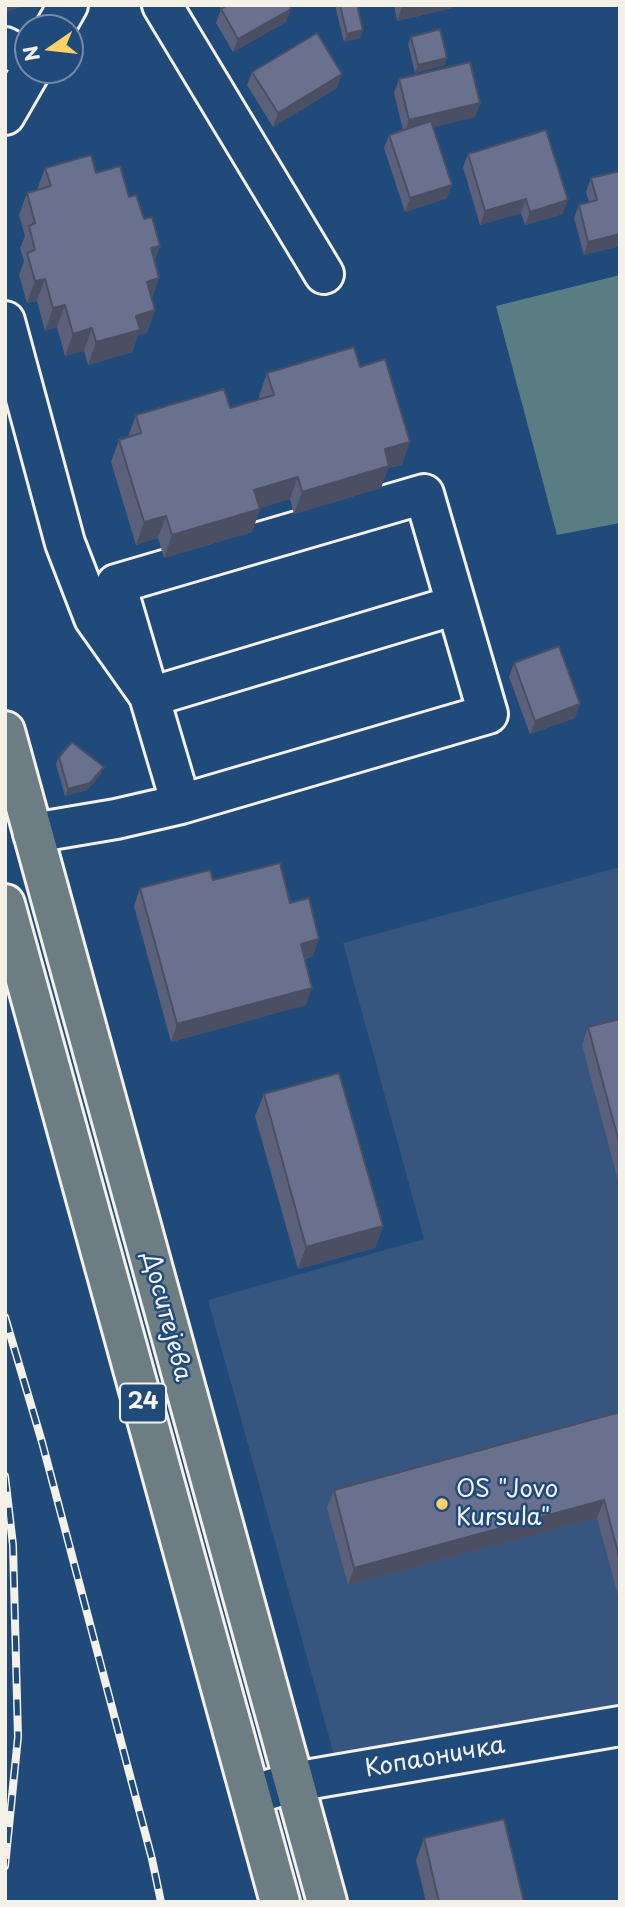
<!DOCTYPE html>
<html>
<head>
<meta charset="utf-8">
<style>
  body { margin:0 }
  #map { position:relative; width:625px; height:1907px; overflow:hidden; background:#1f4a7a; font-family:"Playpen Sans",sans-serif }
  canvas { display:block }
  .frame { position:absolute; inset:0; border:7px solid #f4f1e8; pointer-events:none }
  .north { position:absolute; left:14px; top:14px; width:70px; height:70px; box-sizing:border-box; background:#1f4a7a; border:2px solid #748da6; border-radius:50%; rotate:256deg; font-size:19px; font-weight:700; line-height:28px; text-align:center; color:#f4f1e8 }
  .north::after { content:''; display:block; margin:auto; width:24px; height:32px; background:#ffd166; clip-path:polygon(50% 0,100% 100%,50% 72%,0 100%) }
</style>
</head>
<body>
<div id="map">
<canvas width="625" height="1907"></canvas>
<div class="frame"></div>
<div class="north">N</div>
</div>
<script>
const context = document.querySelector('canvas').getContext('2d');
context.lineJoin = 'round';
function fill(path, color) {
  context.fillStyle = color;
  context.fill(path, 'evenodd');
}
function strokePath(path, color, width, dash) {
  context.strokeStyle = color;
  context.lineWidth = width;
  context.lineCap = dash ? 'butt' : 'round';
  context.setLineDash(dash || []);
  context.stroke(path);
}
function write(font, color, halo, rows, align = 'center') {
  context.font = font + ' "Playpen Sans",sans-serif';
  context.lineWidth = 5;
  context.setLineDash([]);
  context.textBaseline = 'middle';
  context.strokeStyle = halo;
  context.fillStyle = color;
  for (const [text, x, y, turn = 0] of rows) {
    context.save();
    context.translate(x, y);
    context.rotate((+turn || 0) * Math.PI / 180);
    context.textAlign = isNaN(turn) ? turn : align;
    if (halo) context.strokeText(text, 0, 0);
    context.fillText(text, 0, 0);
    context.restore();
  }
}
fill(new Path2D(`
  M 620,867 L 620,1708 L 334,1755 L 208,1300 L 424,1239 L 343,943 Z`), '#365680');
fill(new Path2D(`
  M 620,275 L 620,523 L 557,535 L 496,306 Z`), '#597d82');
const minor = new Path2D(`
  M 162,5 L 324,274
  M 55,28 L 68,5
  M 5,47 L 28,59
  M 5,115 L 31,70
  M 5,321 L 65,543 L 94,618 L 150,697 L 456,605
  M 424,494 L 488,714 L 181,804 L 116,584 Z
  M 33,833 L 116,819 L 181,804
  M 251,1795 L 294,1782 L 620,1726`);
const major = new Path2D(`
  M 5,731 L 327,1902
  M 5,904 L 280,1902`);
strokePath(minor, '#f4f1e8', 44);
strokePath(major, '#f4f1e8', 44);
strokePath(minor, '#1f4a7a', 38);
strokePath(major, '#6c7e84', 38);
const rail = new Path2D(`
  M 5,1317 L 42,1442 L 152,1859 L 161,1902
  M 5,1476 L 13,1545 L 18,1737 L 5,1866`);
strokePath(rail, '#f4f1e8', 8);
strokePath(rail, '#1f4a7a', 5, [16]);
fill(new Path2D(`
  M 219,5 L 289,5 L 286,22 L 233,52 L 216,23 L 221,9 Z
  M 335,5 L 357,5 L 363,30 L 360,38 L 344,42 Z
  M 394,5 L 453,5 L 452,8 L 397,21 Z
  M 411,37 L 445,65 L 415,73 L 408,44 Z
  M 252,72 L 337,88 L 273,127 L 247,85 Z
  M 399,79 L 480,103 L 475,117 L 433,127 L 447,198 L 405,212 L 384,148 L 389,135 L 403,130 L 394,93 Z
  M 468,154 L 563,214 L 525,225 L 521,213 L 480,225 L 463,167 Z
  M 45,168 L 96,173 L 129,197 L 160,246 L 154,261 L 159,278 L 152,298 L 155,310 L 147,333 L 138,335 L 132,352 L 88,365 L 84,351 L 65,356 L 57,327 L 45,331 L 37,301 L 27,303 L 19,275 L 24,261 L 20,248 L 25,236 L 19,215 L 27,193 L 37,190 Z
  M 620,171 L 620,246 L 584,255 L 574,218 L 579,205 L 589,202 L 586,192 L 591,178 Z
  M 360,367 L 402,465 L 388,468 L 381,488 L 294,514 L 290,499 L 260,508 L 252,532 L 164,558 L 158,538 L 136,545 L 111,462 L 119,440 L 128,437 L 136,415 L 230,408 L 260,399 L 259,396 L 267,373 Z
  M 514,663 L 575,718 L 530,734 L 509,677 Z
  M 59,757 L 101,774 L 87,790 L 65,796 L 56,764 Z
  M 213,880 L 290,903 L 313,956 L 305,959 L 306,1005 L 171,1042 L 134,906 L 140,888 Z
  M 620,1019 L 620,1188 L 582,1045 L 588,1027 Z
  M 264,1094 L 383,1226 L 375,1248 L 298,1269 L 255,1116 Z
  M 620,1412 L 620,1602 L 597,1518 L 348,1585 L 327,1508 L 334,1490 Z
  M 424,1838 L 524,1902 L 426,1902 L 416,1860 Z`), '#5b617a');
fill(new Path2D(`
  M 5,5 L 29,5 L 5,12 Z
  M 411,5 L 453,5 L 452,8 L 397,21 L 402,7 Z
  M 291,9 L 286,22 L 233,52 L 238,39 Z
  M 363,30 L 360,38 L 344,42 L 347,34 Z
  M 447,58 L 445,65 L 415,73 L 418,65 Z
  M 342,74 L 337,88 L 273,127 L 278,113 Z
  M 480,103 L 475,117 L 404,134 L 409,120 Z
  M 452,185 L 447,198 L 405,212 L 410,198 Z
  M 526,199 L 521,213 L 480,225 L 485,211 Z
  M 568,200 L 563,214 L 525,225 L 530,212 Z
  M 620,234 L 620,246 L 584,255 L 588,242 Z
  M 160,246 L 152,268 L 151,248 Z
  M 159,278 L 151,301 L 147,282 Z
  M 45,279 L 37,301 L 27,303 L 35,281 Z
  M 65,305 L 57,327 L 45,331 L 53,308 Z
  M 155,310 L 147,333 L 138,335 L 132,352 L 88,365 L 96,342 L 136,316 Z
  M 92,328 L 84,351 L 65,356 L 73,334 Z
  M 410,442 L 402,465 L 388,468 L 381,488 L 294,514 L 302,492 L 385,449 Z
  M 298,477 L 290,499 L 246,512 L 254,490 Z
  M 260,509 L 252,532 L 164,558 L 172,535 Z
  M 166,516 L 158,538 L 136,545 L 144,522 Z
  M 580,704 L 575,718 L 530,734 L 535,721 Z
  M 104,767 L 101,774 L 87,790 L 65,796 L 68,789 Z
  M 319,939 L 313,956 L 294,961 L 301,944 Z
  M 312,988 L 306,1005 L 171,1042 L 177,1024 Z
  M 383,1226 L 375,1248 L 298,1269 L 306,1247 Z
  M 604,1500 L 597,1518 L 348,1585 L 354,1568 Z`), '#4a4f63');
const building = new Path2D(`
  M 228,5 L 289,5 L 291,9 L 238,39 L 221,9 Z
  M 340,5 L 357,5 L 363,30 L 347,34 Z
  M 440,29 L 447,58 L 418,65 L 411,37 Z
  M 317,33 L 342,74 L 278,113 L 252,72 Z
  M 470,62 L 480,103 L 409,120 L 399,79 Z
  M 431,121 L 452,185 L 410,198 L 389,135 Z
  M 546,130 L 568,200 L 530,212 L 526,199 L 485,211 L 468,154 Z
  M 91,155 L 96,173 L 120,166 L 129,197 L 136,195 L 144,219 L 152,217 L 160,246 L 151,248 L 159,278 L 147,282 L 155,310 L 136,316 L 140,330 L 96,342 L 92,328 L 73,334 L 65,305 L 53,308 L 45,279 L 35,281 L 27,253 L 35,250 L 29,226 L 35,223 L 27,193 L 51,186 L 45,168 Z
  M 620,171 L 620,234 L 588,242 L 579,205 L 597,200 L 591,178 Z
  M 354,347 L 360,367 L 385,359 L 410,442 L 385,449 L 389,466 L 302,492 L 298,477 L 254,490 L 260,509 L 172,535 L 166,516 L 144,522 L 119,440 L 141,433 L 136,415 L 224,389 L 230,408 L 274,395 L 267,373 Z
  M 559,646 L 580,704 L 535,721 L 514,663 Z
  M 72,742 L 104,767 L 90,783 L 68,789 L 59,757 Z
  M 280,863 L 290,903 L 309,898 L 319,939 L 301,944 L 312,988 L 177,1024 L 140,888 L 210,870 L 213,880 Z
  M 620,1019 L 620,1146 L 588,1027 Z
  M 339,1073 L 383,1226 L 306,1247 L 264,1094 Z
  M 620,1412 L 620,1560 L 604,1500 L 354,1568 L 334,1490 Z
  M 504,1819 L 524,1902 L 439,1902 L 424,1838 Z`);
fill(building, '#6a718e');
strokePath(building, '#4a4f63', 2);
for (const [x, y, r, color] of [
  [442,1504,7,"#ffd166"]
]) {
  const dot = new Path2D();
  dot.arc(x, y, r, 0, 2 * Math.PI);
  context.fillStyle = color;
  context.fill(dot);
  strokePath(dot, '#1f4a7a', 2.5);
}
for (const [x, y, w] of [
  [143,1403,46]
]) {
  const box = new Path2D();
  box.roundRect(x - w / 2, y - 19.5, w, 39, 5);
  context.fillStyle = '#1f4a7a';
  context.fill(box);
  strokePath(box, '#f4f1e8', 2);
}
write('bold 23px', '#f4f1e8', null, [
  ["24",143,1403]
]);
write('24px', '#f4f1e8', '#1f4a7a', [
  ["Доситејева",166,1317,75],
  ["Копаоничка",435,1758,-10]
]);
write('24px', '#f4f1e8', '#1f4a7a', [
  ["OS \"Jovo",456,1490],
  ["Kursula\"",456,1518]
], 'left');
</script>
</body>
</html>
